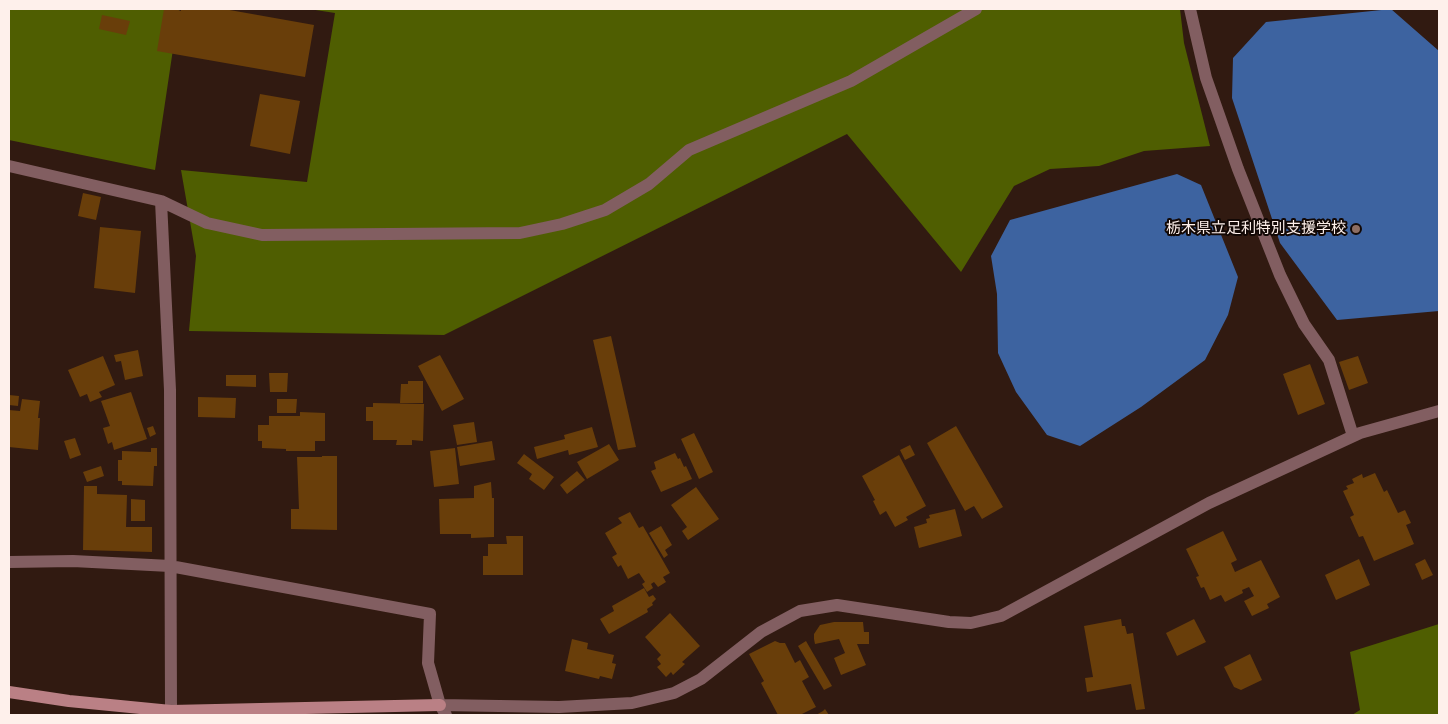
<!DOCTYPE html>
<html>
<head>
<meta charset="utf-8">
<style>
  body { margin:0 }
  #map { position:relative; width:1448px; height:724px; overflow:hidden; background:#311a11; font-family:Helvetica,sans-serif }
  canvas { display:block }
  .frame { position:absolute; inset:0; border:10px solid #fef0eb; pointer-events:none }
</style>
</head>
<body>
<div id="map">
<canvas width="1448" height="724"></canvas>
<div class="frame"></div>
</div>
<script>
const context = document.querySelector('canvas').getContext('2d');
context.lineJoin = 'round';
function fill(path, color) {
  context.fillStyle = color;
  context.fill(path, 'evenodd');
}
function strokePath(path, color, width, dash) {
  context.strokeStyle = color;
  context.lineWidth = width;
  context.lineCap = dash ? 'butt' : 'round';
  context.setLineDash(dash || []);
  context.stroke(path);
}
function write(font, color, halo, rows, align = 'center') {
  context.font = font + ' Helvetica,"Noto Sans JP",sans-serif';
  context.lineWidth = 4;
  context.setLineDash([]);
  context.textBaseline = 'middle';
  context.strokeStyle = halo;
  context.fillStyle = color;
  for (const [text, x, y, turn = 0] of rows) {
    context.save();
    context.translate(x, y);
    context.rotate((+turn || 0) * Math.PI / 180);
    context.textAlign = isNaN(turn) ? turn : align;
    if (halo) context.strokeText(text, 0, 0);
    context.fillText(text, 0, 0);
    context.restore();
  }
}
fill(new Path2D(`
  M 9,9 L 179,9 L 155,170 L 9,140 Z
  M 309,9 L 1180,9 L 1184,43 L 1210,146 L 1144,151 L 1099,166 L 1050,169 L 1014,186 L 961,272 L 847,134 L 444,335 L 189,331 L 196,256 L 181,170 L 307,182 L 335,13 Z
  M 1439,624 L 1439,715 L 1352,715 L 1360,710 L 1350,652 Z`), '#4f5e01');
fill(new Path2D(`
  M 1391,9 L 1439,51 L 1439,311 L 1337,320 L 1280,243 L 1232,98 L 1233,58 L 1266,22 Z
  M 1177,174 L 1201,185 L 1238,277 L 1228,315 L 1205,360 L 1141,407 L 1080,446 L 1047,435 L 1016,392 L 998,353 L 997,294 L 991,256 L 1010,220 Z`), '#3d63a0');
fill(new Path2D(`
  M 164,9 L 175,9 L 181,11 L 181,9 L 224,9 L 314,25 L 305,77 L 157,51 Z
  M 102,15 L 130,21 L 126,35 L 99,29 Z
  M 260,94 L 300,101 L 290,154 L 250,146 Z
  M 83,193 L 101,197 L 96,220 L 78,216 Z
  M 100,227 L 141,231 L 135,293 L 94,288 Z
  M 611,336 L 636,447 L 618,450 L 593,340 Z
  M 138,350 L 143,376 L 125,380 L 121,361 L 116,362 L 114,355 Z
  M 440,355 L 464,399 L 442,411 L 418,366 Z
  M 103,356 L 115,385 L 99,392 L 102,397 L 90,402 L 87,394 L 80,397 L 68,370 Z
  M 1358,356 L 1368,383 L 1349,390 L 1339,362 Z
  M 1310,364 L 1325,404 L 1298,415 L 1283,374 Z
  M 269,373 L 288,373 L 287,392 L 270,392 Z
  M 226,375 L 256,375 L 256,387 L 226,386 Z
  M 408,381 L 423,381 L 423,403 L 400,403 L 401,384 L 408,384 Z
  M 131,392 L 147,439 L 114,450 L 112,442 L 108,444 L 103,428 L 110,426 L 101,401 Z
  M 9,395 L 19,396 L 18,406 L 9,405 Z
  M 198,397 L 236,398 L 235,418 L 198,417 Z
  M 22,399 L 40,401 L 38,418 L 40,418 L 38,450 L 9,447 L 9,410 L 20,411 Z
  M 277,399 L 297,399 L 296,413 L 277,413 Z
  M 373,403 L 424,404 L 423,441 L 412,440 L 412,445 L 396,445 L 397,440 L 373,440 L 373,421 L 366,421 L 366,407 L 373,407 Z
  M 300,412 L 325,413 L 325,441 L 315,441 L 315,451 L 286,451 L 286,449 L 262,448 L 262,441 L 258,441 L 258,425 L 269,425 L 269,416 L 300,416 Z
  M 474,422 L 477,442 L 457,445 L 453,425 Z
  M 153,426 L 156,434 L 150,437 L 147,428 Z
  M 956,426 L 1003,507 L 982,519 L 974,506 L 965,511 L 927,443 Z
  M 592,427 L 598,447 L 569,455 L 568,450 L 537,459 L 534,447 L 565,439 L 564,435 Z
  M 694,433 L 713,472 L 699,479 L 681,439 Z
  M 75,438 L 81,455 L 70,459 L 64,441 Z
  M 492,441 L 495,460 L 460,466 L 457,447 Z
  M 609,444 L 619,460 L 587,479 L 577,462 Z
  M 910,445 L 915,455 L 905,460 L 900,450 Z
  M 151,448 L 157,448 L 157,466 L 154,466 L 153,486 L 122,485 L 122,481 L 118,481 L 118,460 L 122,460 L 122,451 L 151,452 Z
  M 455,448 L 459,484 L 434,487 L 430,451 Z
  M 675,453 L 678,459 L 680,458 L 684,467 L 686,466 L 692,479 L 661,492 L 651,471 L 656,469 L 654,462 Z
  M 524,454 L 554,477 L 544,490 L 529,479 L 532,474 L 517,463 Z
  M 899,455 L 926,506 L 906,517 L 908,520 L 895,527 L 886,511 L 880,515 L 873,501 L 875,500 L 862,476 Z
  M 322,456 L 337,456 L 337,530 L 291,529 L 291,509 L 299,509 L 297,457 L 322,457 Z
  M 101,466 L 104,476 L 87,482 L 83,472 Z
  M 577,471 L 585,480 L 567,494 L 560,485 Z
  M 1375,473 L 1384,492 L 1387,490 L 1398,513 L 1405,510 L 1411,523 L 1406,525 L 1414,544 L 1374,561 L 1363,536 L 1359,537 L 1350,517 L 1354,515 L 1343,491 L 1348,489 L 1346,486 L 1354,483 L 1352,479 L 1362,474 L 1363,478 Z
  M 491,482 L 492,498 L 494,498 L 494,537 L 471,538 L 471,534 L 440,534 L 439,499 L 474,498 L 474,486 Z
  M 84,486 L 97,486 L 97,494 L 127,495 L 126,527 L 152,527 L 152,552 L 83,550 Z
  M 696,487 L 719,519 L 688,540 L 682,531 L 687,527 L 671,505 Z
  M 131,499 L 145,500 L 145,521 L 131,521 Z
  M 955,509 L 962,536 L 919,548 L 914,527 L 927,523 L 926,519 L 930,518 L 929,515 Z
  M 630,512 L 639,528 L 643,526 L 670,573 L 663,577 L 666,582 L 658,587 L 654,582 L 651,584 L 653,588 L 647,592 L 642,584 L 645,582 L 639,573 L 628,579 L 621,565 L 618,567 L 612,557 L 617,554 L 605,533 L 622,523 L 618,518 Z
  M 661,526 L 672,545 L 665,550 L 668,555 L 664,558 L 649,533 Z
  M 1223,531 L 1237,560 L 1231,563 L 1235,572 L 1261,560 L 1280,597 L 1267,604 L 1269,608 L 1252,616 L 1244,601 L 1254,596 L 1249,587 L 1242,590 L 1243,593 L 1225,602 L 1221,595 L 1210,600 L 1204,587 L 1201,588 L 1196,577 L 1199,576 L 1186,549 Z
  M 506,536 L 523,536 L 523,575 L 483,575 L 483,556 L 488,556 L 488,544 L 507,544 Z
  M 1359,559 L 1370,585 L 1336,600 L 1325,575 Z
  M 1425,559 L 1433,575 L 1422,580 L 1415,564 Z
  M 644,588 L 649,597 L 653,595 L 656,599 L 652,603 L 653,605 L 647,609 L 648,612 L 609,634 L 600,619 L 614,611 L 612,606 Z
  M 670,613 L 700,646 L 682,662 L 685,664 L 673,675 L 671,672 L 666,677 L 657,667 L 661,664 L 657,659 L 661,655 L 645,637 Z
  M 1121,619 L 1122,626 L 1125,626 L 1127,634 L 1133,633 L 1145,709 L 1136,710 L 1131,684 L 1087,692 L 1085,678 L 1093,677 L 1084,626 Z
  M 1194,619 L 1206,642 L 1177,656 L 1166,633 Z
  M 834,622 L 863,622 L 864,632 L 869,632 L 869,644 L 857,644 L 866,665 L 841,675 L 834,658 L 845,653 L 839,639 L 815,644 L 814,639 L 814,634 L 820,625 Z
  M 572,639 L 588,643 L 587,649 L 614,655 L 612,663 L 616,664 L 612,679 L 600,676 L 599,679 L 565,671 Z
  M 775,641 L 780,643 L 785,643 L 795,663 L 800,660 L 809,677 L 802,681 L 816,707 L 800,715 L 778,715 L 761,683 L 764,681 L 749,654 Z
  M 806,641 L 832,686 L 824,690 L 798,646 Z
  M 1250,654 L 1262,680 L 1241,690 L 1234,687 L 1224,667 Z
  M 825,709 L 829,715 L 816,715 L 823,711 Z`), '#693e0a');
strokePath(new Path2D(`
  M 1190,9 L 1206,78 L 1238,169 L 1280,275 L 1304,324 L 1329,360 L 1353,436
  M 9,166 L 161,201 L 170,390 L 171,711
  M 161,201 L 207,223 L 262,235 L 520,233 L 562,224 L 605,210 L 649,184 L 689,150 L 851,81 L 976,9
  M 9,562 L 73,561 L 170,566 L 430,614 L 428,663 L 440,705 L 446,715
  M 440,705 L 559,707 L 632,703 L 674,693 L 701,679 L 761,632 L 800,611 L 837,605 L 949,622 L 971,623 L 1001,616 L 1209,503 L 1360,433 L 1439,411`), '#825e61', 12);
strokePath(new Path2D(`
  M 9,692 L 69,701 L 171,711 L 440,705`), '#ba8085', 12);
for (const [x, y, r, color] of [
  [1356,229,5,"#8d6e63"]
]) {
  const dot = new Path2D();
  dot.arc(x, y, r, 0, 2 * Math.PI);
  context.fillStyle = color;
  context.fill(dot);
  strokePath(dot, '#120805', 2);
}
write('15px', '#fef0eb', '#120805', [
  ["栃木県立足利特別支援学校",1346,229]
], 'right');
</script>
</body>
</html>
